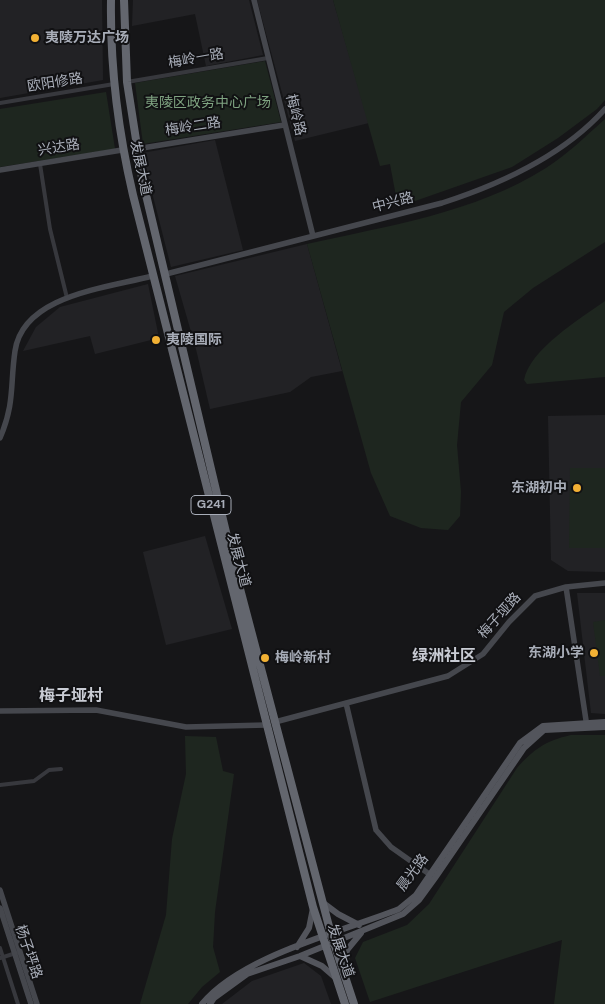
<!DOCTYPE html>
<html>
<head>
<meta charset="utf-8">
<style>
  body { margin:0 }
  canvas { display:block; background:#161618 }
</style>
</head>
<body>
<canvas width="605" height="1004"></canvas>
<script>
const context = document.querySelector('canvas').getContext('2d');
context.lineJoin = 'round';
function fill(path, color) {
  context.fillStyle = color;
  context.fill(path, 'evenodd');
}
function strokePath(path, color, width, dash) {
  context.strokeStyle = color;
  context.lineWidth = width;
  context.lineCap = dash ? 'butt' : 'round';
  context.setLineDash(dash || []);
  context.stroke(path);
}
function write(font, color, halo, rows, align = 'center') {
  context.font = font + ' "DM Sans","Noto Sans SC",sans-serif';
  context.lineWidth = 4;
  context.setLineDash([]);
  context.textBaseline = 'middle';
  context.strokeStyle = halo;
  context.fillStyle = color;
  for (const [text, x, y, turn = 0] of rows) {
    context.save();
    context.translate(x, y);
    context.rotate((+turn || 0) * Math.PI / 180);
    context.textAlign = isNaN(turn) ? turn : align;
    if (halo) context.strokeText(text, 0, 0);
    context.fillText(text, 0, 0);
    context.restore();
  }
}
fill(new Path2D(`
  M 0,0 L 102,0 L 103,80 L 0,98 Z
  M 133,0 L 249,0 L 263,55 L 206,66 L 195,14 L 132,26 Z
  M 257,0 L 333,0 L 369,123 L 295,141 Z
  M 215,140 L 243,250 L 171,267 L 142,153 Z
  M 307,244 L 342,371 L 311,377 L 290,392 L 210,409 L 196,349 L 175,276 Z
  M 148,284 L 159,338 L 95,354 L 90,336 L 23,351 L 36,327 L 60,307 Z
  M 605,415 L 605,572 L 568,571 L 551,560 L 548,416 Z
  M 205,536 L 232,629 L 166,645 L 143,552 Z
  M 577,593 L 605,593 L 605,714 L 591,713 Z
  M 304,963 L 321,976 L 331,1004 L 222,1004 L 252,981 Z`), '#222225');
fill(new Path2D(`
  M 333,0 L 605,0 L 605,100 L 597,109 L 558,138 L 512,167 L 398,207 L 390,164 L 380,166 Z
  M 265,61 L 281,122 L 143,144 L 135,83 Z
  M 106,92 L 115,149 L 0,167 L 0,109 Z
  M 605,119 L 605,242 L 533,288 L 504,312 L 492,365 L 461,402 L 457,445 L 461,492 L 460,516 L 448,530 L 421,528 L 390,516 L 371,473 L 307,244 C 387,226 475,213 546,168 C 568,154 586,136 605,119 Z
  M 605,301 L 605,377 L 527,384 L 524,380 C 530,349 580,319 605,301 Z
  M 570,468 L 605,468 L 605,548 L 569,548 Z
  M 605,620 L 605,676 L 600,676 L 593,622 Z
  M 571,735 L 605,735 L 605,1004 L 554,1004 L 562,940 L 370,1002 L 355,958 L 363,942 L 407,925 L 429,904 L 517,768 C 534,749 545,741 571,735 Z
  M 185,736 L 216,737 L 223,771 L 234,774 L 215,912 L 213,947 L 220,972 L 202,987 L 188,1004 L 140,1004 L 166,915 L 172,839 L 186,774 Z`), '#1e261f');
strokePath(new Path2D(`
  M 127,82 L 268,58
  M 0,103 L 114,84
  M 40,164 L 50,229 L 67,298
  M 0,785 L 34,781 L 49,770 L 61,769
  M 0,948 L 18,1004
  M 0,958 L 16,953`), '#37383d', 4);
strokePath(new Path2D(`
  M 254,0 L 313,236
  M 136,149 L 284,125
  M 0,170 L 122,150
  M 166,274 L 442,203 C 501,184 563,156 605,109
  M 0,438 C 15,403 10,385 15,351 C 23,295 107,288 152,276
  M 566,587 L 587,727
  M 346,703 L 376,830 L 391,847 L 432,876
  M 0,711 L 96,710 L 186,727 L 266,725
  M 275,722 L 448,676 L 483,654 L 509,622 L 535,596 L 566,587 L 605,583
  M 0,890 L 37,1004
  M 0,908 L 31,1004`), '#45474d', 5.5);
strokePath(new Path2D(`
  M 322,902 L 338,914 L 359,925
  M 297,947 L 309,928 L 313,908
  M 300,956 L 322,966 L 337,979
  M 345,973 L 347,950 L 361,933
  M 202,1004 C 241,956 341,932 399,909 L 416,895 L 520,743 L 543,726 L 605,722
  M 210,1004 L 214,998 L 247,974 L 300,956 L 403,914 L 419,900 L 435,878 L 524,748 L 544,730 L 605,727`), '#53555c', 6);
strokePath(new Path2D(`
  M 111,0 C 110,66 118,131 133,195 L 313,907 L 345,1004
  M 124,0 L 127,82 L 142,178 L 234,566 L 331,934 L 354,1004`), '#63666e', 8);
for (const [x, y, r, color] of [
  [35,38,5,"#f2b134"],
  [156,340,5,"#f2b134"],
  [577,488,5,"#f2b134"],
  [594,653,5,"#f2b134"],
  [265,658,5,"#f2b134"]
]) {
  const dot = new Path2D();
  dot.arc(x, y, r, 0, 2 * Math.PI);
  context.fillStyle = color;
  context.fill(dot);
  strokePath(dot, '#111113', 2);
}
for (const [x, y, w] of [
  [211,505,40]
]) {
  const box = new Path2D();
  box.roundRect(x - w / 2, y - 9.5, w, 19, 4);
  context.fillStyle = '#111113';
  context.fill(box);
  strokePath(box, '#a8adb8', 1);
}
write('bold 12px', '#a8adb8', null, [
  ["G241",211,505]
]);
write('bold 14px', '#a8adb8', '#111113', [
  ["夷陵万达广场",45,38],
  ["夷陵国际",166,340],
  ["东湖初中",567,488,"right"],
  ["东湖小学",584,653,"right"],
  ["梅岭新村",275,658]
], 'left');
write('14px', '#a8adb8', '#111113', [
  ["梅岭一路",196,59,-10],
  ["欧阳修路",55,83,-9],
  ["梅岭路",295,115,76],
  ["梅岭二路",193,127,-9],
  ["兴达路",59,148,-9],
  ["发展大道",140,168,78],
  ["中兴路",393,203,-14],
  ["发展大道",238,560,75],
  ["梅子垭路",500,616,-48],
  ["晨光路",413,873,-53],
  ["发展大道",340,951,71],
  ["杨子坪路",28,952,71]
]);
write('14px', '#7fa381', '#111113', [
  ["夷陵区政务中心广场",208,103]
]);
write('bold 16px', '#c9ccd4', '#111113', [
  ["绿洲社区",444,657],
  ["梅子垭村",71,697]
]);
</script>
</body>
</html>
